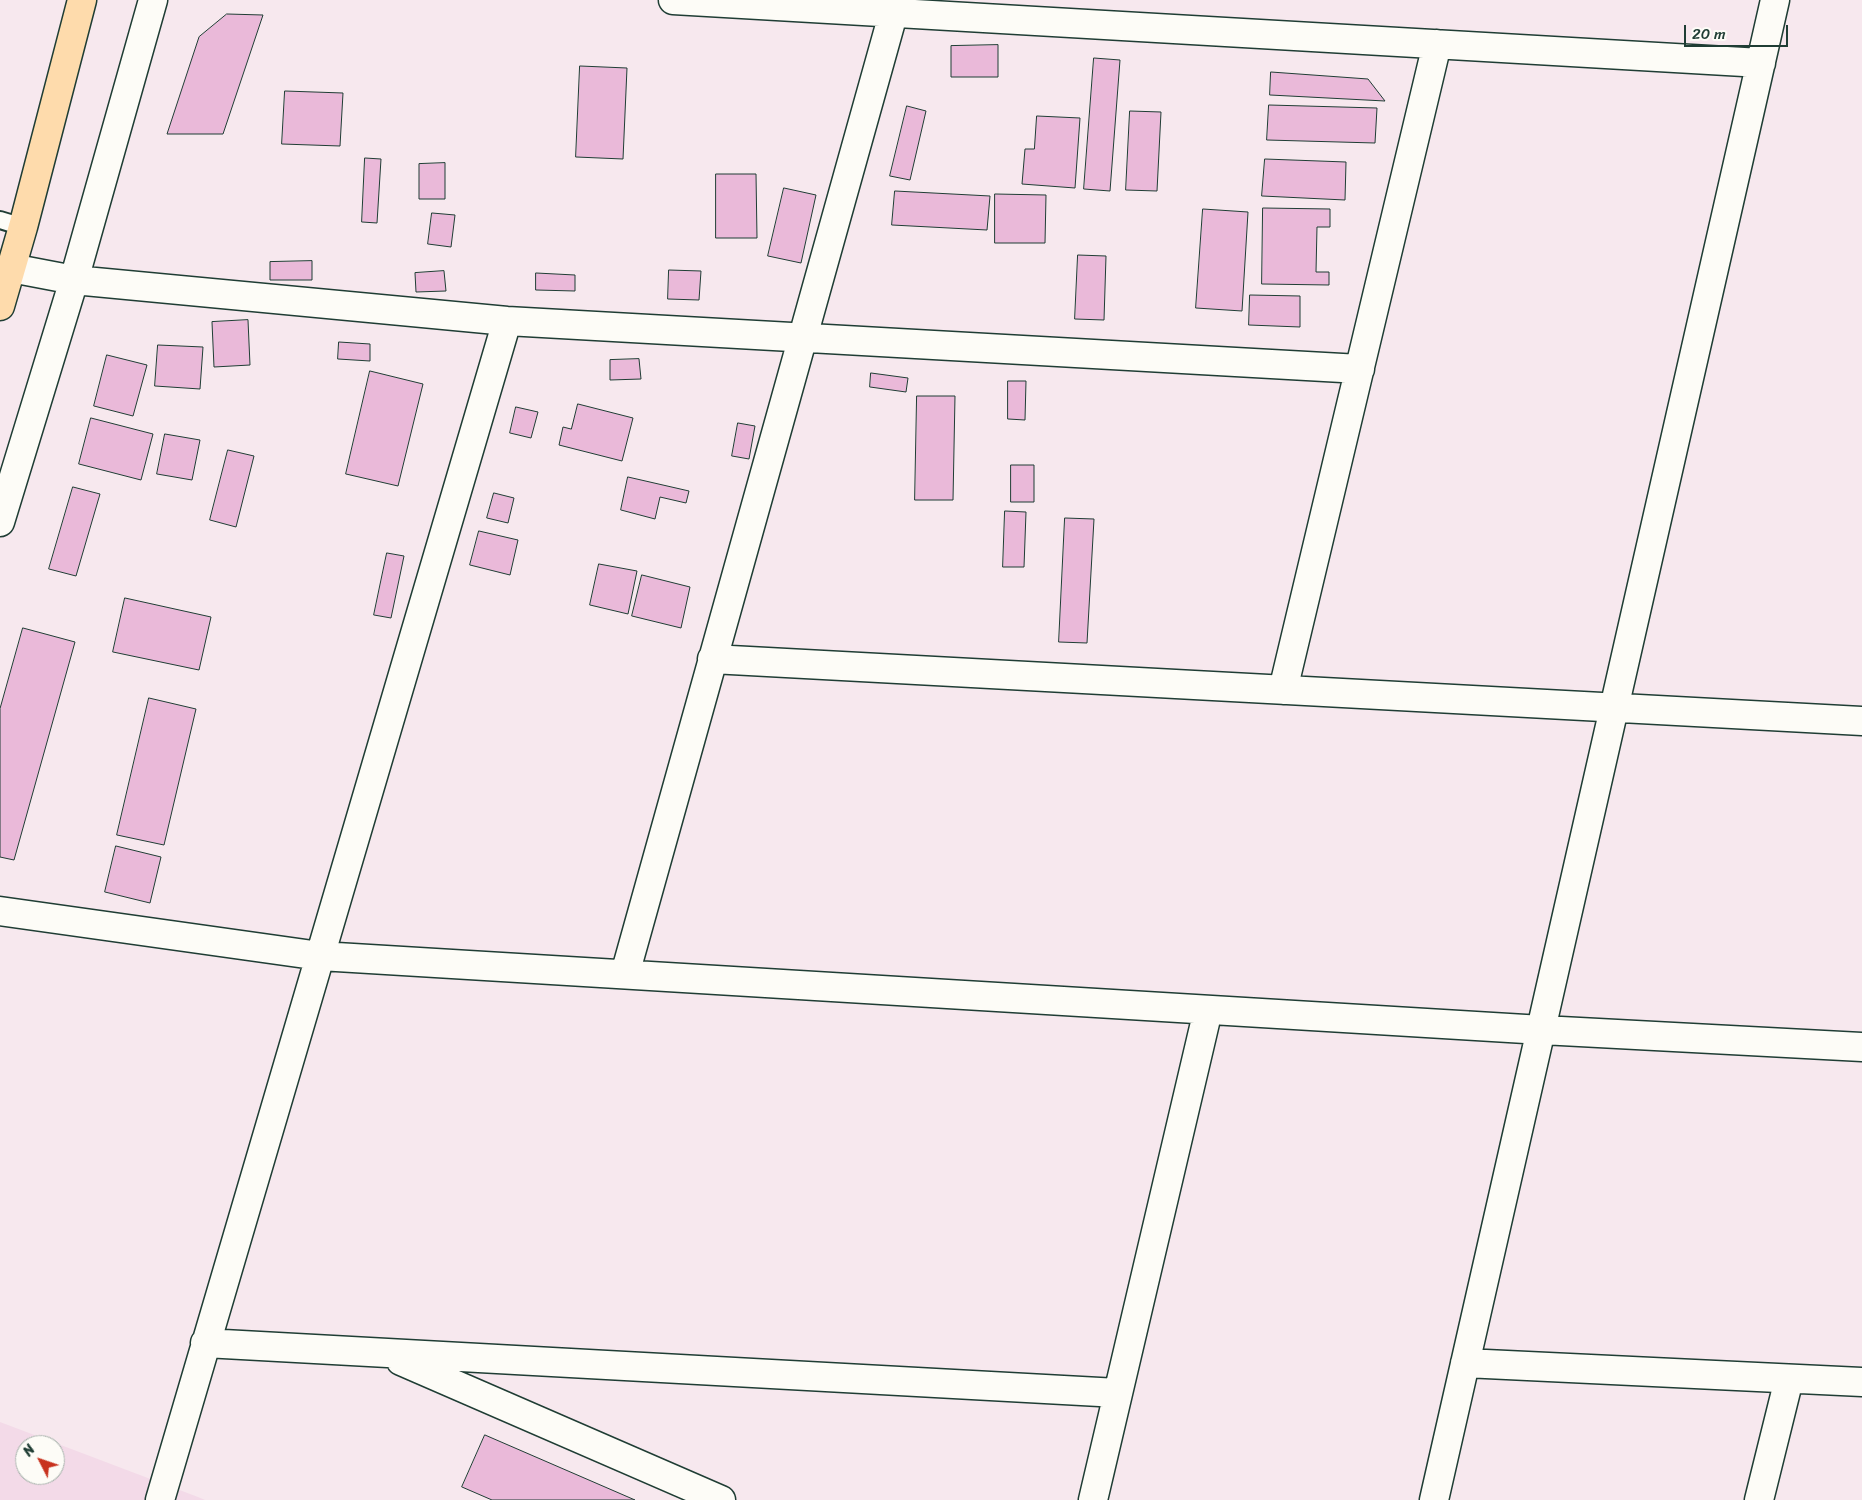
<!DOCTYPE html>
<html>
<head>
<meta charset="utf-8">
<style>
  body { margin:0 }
  #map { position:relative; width:1862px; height:1500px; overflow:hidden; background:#f7e8ee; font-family:Sriracha,sans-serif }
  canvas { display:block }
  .north { position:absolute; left:15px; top:1435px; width:50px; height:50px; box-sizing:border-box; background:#fdfcf7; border:1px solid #a4b0a9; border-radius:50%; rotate:311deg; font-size:14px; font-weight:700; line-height:20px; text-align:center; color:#1f3d34 }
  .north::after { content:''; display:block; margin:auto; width:18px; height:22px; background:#c8321e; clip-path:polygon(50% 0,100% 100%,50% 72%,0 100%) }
  .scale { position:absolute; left:1684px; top:25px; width:104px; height:22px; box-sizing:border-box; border:2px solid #1f3d34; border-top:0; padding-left:6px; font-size:15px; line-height:18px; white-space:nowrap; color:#1f3d34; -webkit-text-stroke:4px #fdfcf7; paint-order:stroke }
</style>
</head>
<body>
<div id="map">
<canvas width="1862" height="1500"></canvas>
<div class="north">N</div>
<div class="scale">20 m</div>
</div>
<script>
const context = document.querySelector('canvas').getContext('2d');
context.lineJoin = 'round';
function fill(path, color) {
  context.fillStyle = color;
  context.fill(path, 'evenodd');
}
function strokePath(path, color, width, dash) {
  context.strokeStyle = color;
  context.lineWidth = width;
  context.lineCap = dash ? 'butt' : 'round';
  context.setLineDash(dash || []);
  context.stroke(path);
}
fill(new Path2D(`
  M 0,1422 L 198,1497 L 205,1500 L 0,1500 ZM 25,1445 L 55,1445 L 55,1475 L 25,1475 Z`), '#f3dae8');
const building = new Path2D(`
  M 227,14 L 263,15 L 223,134 L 167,134 L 199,37 Z
  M 998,45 L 998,77 L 951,77 L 951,46 Z
  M 1094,58 L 1120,60 L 1110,191 L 1084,189 Z
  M 580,66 L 627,68 L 623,159 L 576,157 Z
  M 1271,72 L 1368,79 L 1385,101 L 1270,95 Z
  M 285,91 L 343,93 L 340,146 L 282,144 Z
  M 1269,105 L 1377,108 L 1375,143 L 1267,140 Z
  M 907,106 L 926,111 L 910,180 L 890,176 Z
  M 1130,111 L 1161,112 L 1157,191 L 1126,190 Z
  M 1037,116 L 1080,118 L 1075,188 L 1022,184 L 1025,149 L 1034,149 Z
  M 365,158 L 381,159 L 377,223 L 362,222 Z
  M 1265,159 L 1346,162 L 1345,200 L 1262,196 Z
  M 445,163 L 445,199 L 419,199 L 419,164 Z
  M 716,174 L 756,174 L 757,238 L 716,238 Z
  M 784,188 L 816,195 L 801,263 L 768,256 Z
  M 895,191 L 990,196 L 987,230 L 892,225 Z
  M 995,194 L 1046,195 L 1045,243 L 995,243 Z
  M 1263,208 L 1330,209 L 1330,227 L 1317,227 L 1316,272 L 1329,272 L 1329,285 L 1262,284 Z
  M 1203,209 L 1248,212 L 1242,311 L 1196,308 Z
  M 432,213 L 455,215 L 451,247 L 428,244 Z
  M 1078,255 L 1106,256 L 1104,320 L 1075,319 Z
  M 312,261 L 312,280 L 270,280 L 270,262 Z
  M 669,270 L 701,271 L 699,300 L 668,299 Z
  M 444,271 L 446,291 L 416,292 L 415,273 Z
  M 536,273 L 575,275 L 575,291 L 536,290 Z
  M 1250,295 L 1300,296 L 1300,327 L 1249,325 Z
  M 248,320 L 250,365 L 214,367 L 212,322 Z
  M 339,342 L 370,344 L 370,361 L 338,359 Z
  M 158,345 L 203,347 L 200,389 L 155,386 Z
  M 107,355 L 147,365 L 133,416 L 94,406 Z
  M 639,359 L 641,379 L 610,380 L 610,360 Z
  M 370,371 L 423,384 L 398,486 L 346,474 Z
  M 871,373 L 908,378 L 906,392 L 870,387 Z
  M 1008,381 L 1026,381 L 1025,420 L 1008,419 Z
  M 917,396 L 955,396 L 953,500 L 915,500 Z
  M 578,404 L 633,418 L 622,461 L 559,445 L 563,427 L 571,429 Z
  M 516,407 L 538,412 L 531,438 L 510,433 Z
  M 91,418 L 153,434 L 141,480 L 79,464 Z
  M 738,423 L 755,426 L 749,459 L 732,456 Z
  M 165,434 L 200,440 L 192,480 L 157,474 Z
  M 228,450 L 254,456 L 236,527 L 210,520 Z
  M 1011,465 L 1034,465 L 1034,502 L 1011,502 Z
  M 628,477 L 689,491 L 686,503 L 660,497 L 655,519 L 621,510 Z
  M 73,487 L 100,494 L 76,576 L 49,569 Z
  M 494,493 L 514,498 L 508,523 L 487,518 Z
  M 1005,511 L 1026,512 L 1024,567 L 1003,567 Z
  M 1065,518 L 1094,519 L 1087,643 L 1059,642 Z
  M 479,531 L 518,540 L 510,575 L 470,565 Z
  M 387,553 L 404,556 L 391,618 L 374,615 Z
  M 599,564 L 637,571 L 628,614 L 590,605 Z
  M 642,575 L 690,587 L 681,628 L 632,616 Z
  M 125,598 L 211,617 L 199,670 L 113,652 Z
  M 23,628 L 75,642 L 14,860 L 0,857 L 0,709 Z
  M 149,698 L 196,709 L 164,845 L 117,835 Z
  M 116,846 L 161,857 L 150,903 L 105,892 Z
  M 485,1435 L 635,1500 L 492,1500 L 462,1487 Z`);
fill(building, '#eab9d9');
strokePath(building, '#1f3d34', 1);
const lane = new Path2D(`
  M 0,220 L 23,227`);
const street = new Path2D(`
  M 673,0 L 1761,63
  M 11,268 L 74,280 L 507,321 L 1360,369
  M 0,522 L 74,280 L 153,0
  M 712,659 L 1862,721
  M 1283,690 L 1437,44
  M 0,911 L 320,956 L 1542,1030 L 1862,1047
  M 625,974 L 897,0
  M 205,1343 L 1118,1393
  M 401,1361 L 721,1500
  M 1465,1363 L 1862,1382
  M 160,1500 L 507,321
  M 1093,1500 L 1208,1010
  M 1434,1500 L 1775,0
  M 1759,1500 L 1789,1379`);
const highway = new Path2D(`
  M 0,306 L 23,227 L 82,0`);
strokePath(lane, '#1f3d34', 20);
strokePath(street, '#1f3d34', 31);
strokePath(highway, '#1f3d34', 31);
strokePath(lane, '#fdfcf7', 16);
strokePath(street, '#fdfcf7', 28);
strokePath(highway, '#fedbac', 28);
</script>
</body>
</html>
